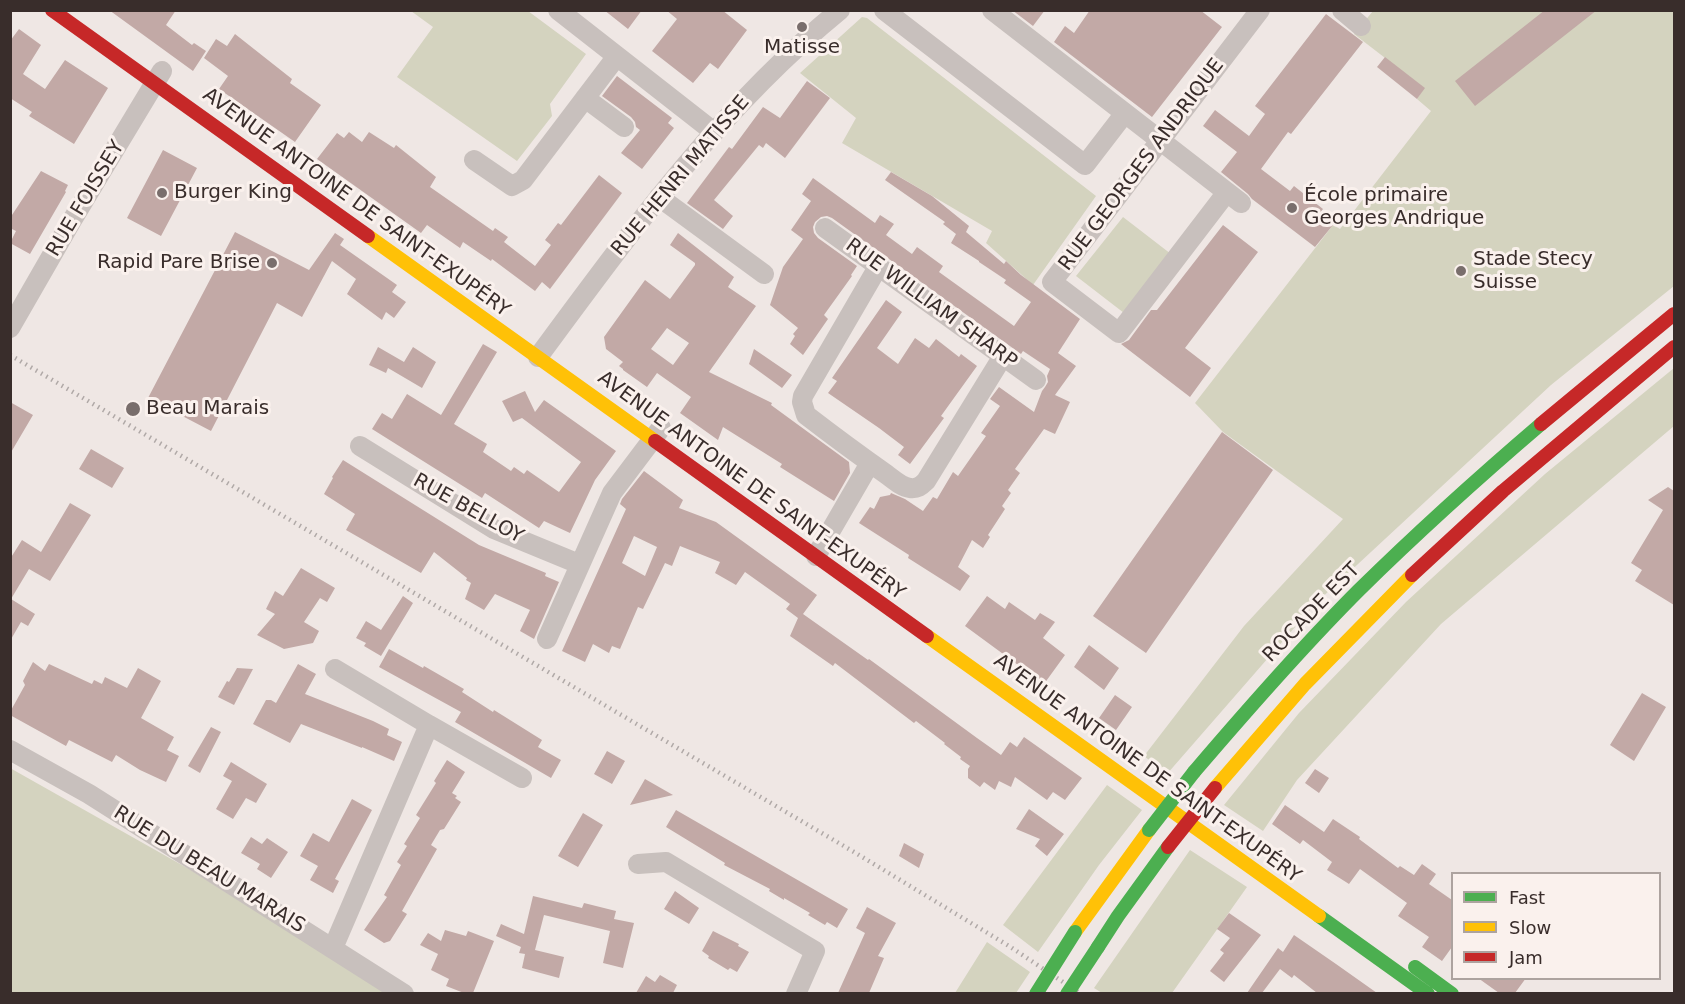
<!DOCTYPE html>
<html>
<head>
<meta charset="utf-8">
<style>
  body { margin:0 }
  #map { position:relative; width:1685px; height:1004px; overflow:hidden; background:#efe7e4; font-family:"DejaVu Sans",sans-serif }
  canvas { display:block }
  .frame { position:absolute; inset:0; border:12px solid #392d2b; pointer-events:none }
  .legend { position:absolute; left:1451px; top:872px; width:210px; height:108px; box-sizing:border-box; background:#faf1ed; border:2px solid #ada39f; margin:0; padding:8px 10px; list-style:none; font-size:18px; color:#392d2b }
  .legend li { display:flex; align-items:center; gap:12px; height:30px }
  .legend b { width:30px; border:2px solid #ada39f }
</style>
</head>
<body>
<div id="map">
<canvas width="1685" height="1004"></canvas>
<div class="frame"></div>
<ul class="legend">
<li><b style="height:8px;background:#4caf50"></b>Fast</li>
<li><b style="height:8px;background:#ffc107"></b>Slow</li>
<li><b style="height:8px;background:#c62828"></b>Jam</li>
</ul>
</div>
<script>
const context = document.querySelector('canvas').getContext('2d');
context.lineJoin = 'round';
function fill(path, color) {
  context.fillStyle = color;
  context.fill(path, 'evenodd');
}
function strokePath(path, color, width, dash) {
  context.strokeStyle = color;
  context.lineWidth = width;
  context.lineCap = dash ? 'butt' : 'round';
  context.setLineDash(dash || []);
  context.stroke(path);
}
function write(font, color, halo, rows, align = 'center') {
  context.font = font + ' "DejaVu Sans",sans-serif';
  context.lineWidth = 6;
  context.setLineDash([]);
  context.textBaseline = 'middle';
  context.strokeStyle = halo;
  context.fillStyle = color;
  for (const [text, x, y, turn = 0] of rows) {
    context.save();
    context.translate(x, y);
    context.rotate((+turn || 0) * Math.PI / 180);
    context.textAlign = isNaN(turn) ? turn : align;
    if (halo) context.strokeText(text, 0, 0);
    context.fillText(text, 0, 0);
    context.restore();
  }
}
fill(new Path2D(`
  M 411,11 L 528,11 L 586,54 L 550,104 L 552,116 L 517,161 L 397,77 L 433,27 Z
  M 1373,11 L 1674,11 L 1674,286 L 1551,385 L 1316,603 L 1167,774 L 1144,756 L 1244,626 L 1343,519 L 1223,432 L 1195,403 L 1333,225 L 1340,229 L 1431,111 L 1417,99 L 1424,88 L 1354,34 Z
  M 862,17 L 867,18 L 1096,196 L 1033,285 L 986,243 L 992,231 L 842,143 L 856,118 L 800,73 Z
  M 1123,217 L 1171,254 L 1124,313 L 1076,276 Z
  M 1674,368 L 1674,426 L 1441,624 L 1297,780 L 1263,831 L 1224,805 L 1299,713 L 1406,602 L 1545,474 Z
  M 10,768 L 189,869 L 386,993 L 11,993 Z
  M 1107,785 L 1142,810 L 1099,865 L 1038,952 L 1003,925 Z
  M 1190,850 L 1247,887 L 1172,993 L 1102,993 L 1094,988 Z
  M 987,942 L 1030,972 L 1016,993 L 955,993 Z`), '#d4d3bf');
fill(new Path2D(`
  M 109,10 L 176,10 L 166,25 L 192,45 L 194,43 L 206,51 L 193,71 Z
  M 604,10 L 642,10 L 628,29 Z
  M 666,10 L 722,10 L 747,30 L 718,69 L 710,63 L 693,83 L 652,51 L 677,19 Z
  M 1012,10 L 1045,10 L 1033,26 Z
  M 1090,10 L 1200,10 L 1222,27 L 1152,117 L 1054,42 L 1065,26 L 1074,33 Z
  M 1545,10 L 1597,10 L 1475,106 L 1455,81 Z
  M 1326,14 L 1363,42 L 1291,134 L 1288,132 L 1261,169 L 1290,191 L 1294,186 L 1323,209 L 1319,214 L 1333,225 L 1315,247 L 1252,199 L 1248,194 L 1221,172 L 1237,152 L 1203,126 L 1215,110 L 1249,136 L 1265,114 L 1255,106 Z
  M 19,29 L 41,45 L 23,74 L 45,89 L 65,60 L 108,88 L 74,144 L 29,116 L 32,112 L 10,98 L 10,41 Z
  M 235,34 L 292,79 L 290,83 L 321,105 L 295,142 L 219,89 L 228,76 L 204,58 L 216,39 L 227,46 Z
  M 1385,57 L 1425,88 L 1417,99 L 1377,67 Z
  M 617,76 L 672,118 L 668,123 L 674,128 L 642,169 L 621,153 L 640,130 L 636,127 L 635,122 L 631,117 L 602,96 Z
  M 807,81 L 830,98 L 785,158 L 766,143 L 763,148 L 759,145 L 714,200 L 733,216 L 723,229 L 687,203 L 729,147 L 732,149 L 763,107 L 780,118 Z
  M 349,132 L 362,142 L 369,132 L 394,148 L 396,145 L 436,177 L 430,187 L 493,231 L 495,228 L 508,237 L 504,242 L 535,266 L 551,245 L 545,240 L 558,223 L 561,225 L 599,175 L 622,193 L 550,289 L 542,282 L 535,291 L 492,259 L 491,261 L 463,242 L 460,248 L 427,225 L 421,233 L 317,159 L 337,133 L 344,138 Z
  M 163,150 L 197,168 L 161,236 L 127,218 Z
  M 41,171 L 68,185 L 65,191 L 66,192 L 30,254 L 10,243 L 16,231 L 10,228 L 10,218 Z
  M 891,172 L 932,196 L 969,226 L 966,232 L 1004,264 L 1006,261 L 1021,275 L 1080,319 L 1058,353 L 1076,366 L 1055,395 L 1070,402 L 1055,434 L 1044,429 L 1015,469 L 1020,473 L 1008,490 L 1011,493 L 1002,506 L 1005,509 L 988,535 L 990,537 L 983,548 L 972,540 L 958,567 L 970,576 L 960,591 L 908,558 L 909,555 L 859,523 L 870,507 L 874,509 L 880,497 L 890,495 L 891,493 L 905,499 L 923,511 L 933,497 L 937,499 L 953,472 L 958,476 L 986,436 L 981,433 L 1000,406 L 990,399 L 999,387 L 1034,412 L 1042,391 L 1045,387 L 1048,382 L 1047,376 L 1050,369 L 1023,351 L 1021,354 L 832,218 L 827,216 L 821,217 L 815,222 L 813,227 L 814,233 L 818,238 L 857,266 L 851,275 L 852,276 L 824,315 L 828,319 L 803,355 L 790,344 L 795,336 L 793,334 L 798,328 L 770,305 L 783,267 L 803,239 L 791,230 L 811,201 L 802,194 L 813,178 L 875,223 L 880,215 L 894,224 L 886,235 L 912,254 L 917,247 L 943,266 L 939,272 L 1014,326 L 1031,302 L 1004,283 L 1006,280 L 979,262 L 979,261 L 951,243 L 956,234 L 943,224 L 945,222 L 885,180 Z
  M 1223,225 L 1258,252 L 1185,348 L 1211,368 L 1190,397 L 1121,344 L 1129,340 L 1151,310 L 1157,310 Z
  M 235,232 L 309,270 L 335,233 L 344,239 L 340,245 L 397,285 L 392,292 L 406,302 L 394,318 L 386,312 L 382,320 L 347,294 L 356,279 L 332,261 L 302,317 L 277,303 L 211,431 L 148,398 Z
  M 678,233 L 734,277 L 728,287 L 756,306 L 709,372 L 772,403 L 771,405 L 849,462 L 850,473 L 834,501 L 780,467 L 782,464 L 723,427 L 718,440 L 680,413 L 691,397 L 657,373 L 647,387 L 623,370 L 623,369 L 619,366 L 623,362 L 606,349 L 604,337 L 645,280 L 670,299 L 695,265 L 695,263 L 670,245 ZM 667,328 L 689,343 L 673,365 L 651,349 Z
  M 886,300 L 902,312 L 877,348 L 898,364 L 915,338 L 929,348 L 936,339 L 959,357 L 961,354 L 977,366 L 941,416 L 944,418 L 910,464 L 898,455 L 904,447 L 879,428 L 828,393 L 837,381 L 832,378 Z
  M 483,344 L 497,352 L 454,424 L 487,444 L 483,452 L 511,471 L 514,467 L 524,474 L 527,470 L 559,492 L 581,462 L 522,418 L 513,422 L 502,401 L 525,391 L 535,412 L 544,400 L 616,451 L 595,480 L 570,533 L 544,521 L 539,528 L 485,493 L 482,498 L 372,429 L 382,413 L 392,419 L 407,394 L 441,415 Z
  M 378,347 L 404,362 L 413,347 L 436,362 L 422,388 L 388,368 L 386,373 L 369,365 Z
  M 754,349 L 792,375 L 782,388 L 749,364 Z
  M 10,402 L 33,415 L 10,454 Z
  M 1222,432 L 1273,470 L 1146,653 L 1093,616 Z
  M 91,449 L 124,468 L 112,488 L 79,469 Z
  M 343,460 L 479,545 L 546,573 L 545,576 L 559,582 L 534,639 L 520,631 L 530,610 L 495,594 L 484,610 L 465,599 L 471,583 L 466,580 L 467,578 L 434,552 L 421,573 L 346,530 L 355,514 L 324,494 L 333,478 L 332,477 Z
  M 644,471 L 683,500 L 679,508 L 716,522 L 817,595 L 803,614 L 868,660 L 869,659 L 977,738 L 1001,755 L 1010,742 L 1017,747 L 1024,737 L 1082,778 L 1065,800 L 1053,792 L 1047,800 L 1015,777 L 1011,787 L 999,781 L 995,790 L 984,782 L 980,787 L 968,778 L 968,769 L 970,766 L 960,759 L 961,757 L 944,744 L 945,743 L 916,721 L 914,723 L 835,663 L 833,666 L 790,636 L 798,618 L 786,609 L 790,604 L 745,572 L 736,585 L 715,573 L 720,562 L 680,546 L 672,566 L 665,563 L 643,609 L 638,607 L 620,649 L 612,646 L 609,653 L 593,644 L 585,662 L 562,651 L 626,509 L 620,504 L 622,499 ZM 634,536 L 657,547 L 645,576 L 622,563 Z
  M 1668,487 L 1674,491 L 1674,605 L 1635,581 L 1642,570 L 1631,563 L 1663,510 L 1648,500 Z
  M 70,503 L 91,515 L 50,581 L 29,569 L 11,599 L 35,614 L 28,626 L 21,622 L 10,641 L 10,559 L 22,540 L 41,552 Z
  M 301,568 L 335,588 L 327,602 L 320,598 L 304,622 L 319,631 L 313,643 L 284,649 L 257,635 L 275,614 L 266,609 L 275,591 L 283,596 Z
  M 403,596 L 413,603 L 381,656 L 364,646 L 366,643 L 356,638 L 366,621 L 381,630 Z
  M 987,596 L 1005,609 L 1009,602 L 1035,620 L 1040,613 L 1055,622 L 1043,638 L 1065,655 L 1044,684 L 965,626 Z
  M 1089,645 L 1119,668 L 1104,690 L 1074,667 Z
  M 389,649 L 423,668 L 424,666 L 464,689 L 462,692 L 493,712 L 494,710 L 542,740 L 538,747 L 561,760 L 551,778 L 455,722 L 461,712 L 379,667 Z
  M 33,662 L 45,671 L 49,664 L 92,684 L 94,680 L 102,684 L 105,677 L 127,688 L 138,668 L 161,681 L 141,718 L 174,737 L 167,750 L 179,756 L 166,782 L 140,770 L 116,755 L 112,762 L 69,740 L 66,746 L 10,715 L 10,712 L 25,685 L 23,681 Z
  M 298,664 L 316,674 L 305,694 L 373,721 L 389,729 L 387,735 L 402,742 L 394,761 L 362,747 L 362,748 L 301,724 L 290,743 L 253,724 L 266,700 L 271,700 L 276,703 Z
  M 237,668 L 253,669 L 234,705 L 218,697 L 227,681 L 229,682 Z
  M 1642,693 L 1666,707 L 1634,761 L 1610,745 Z
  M 1115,695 L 1132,707 L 1116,730 L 1099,718 Z
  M 211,727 L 221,732 L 200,773 L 188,766 Z
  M 607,751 L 625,761 L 612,784 L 594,774 Z
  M 447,760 L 465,772 L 452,793 L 457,796 L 455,798 L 461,802 L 444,829 L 440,830 L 431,845 L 437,849 L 402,911 L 407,914 L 390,941 L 384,943 L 364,930 L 387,897 L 384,895 L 401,865 L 397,862 L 407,846 L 404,844 L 420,818 L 416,815 L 436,783 L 434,781 Z
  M 231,762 L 267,784 L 256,803 L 246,798 L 233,819 L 216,809 L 232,781 L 223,776 Z
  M 1315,769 L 1329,778 L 1319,793 L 1305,783 Z
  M 645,779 L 673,795 L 630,805 Z
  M 352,799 L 372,810 L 335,879 L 339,881 L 333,893 L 310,880 L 318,866 L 300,856 L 313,833 L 329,842 Z
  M 1285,805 L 1324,832 L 1333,819 L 1360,837 L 1359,839 L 1398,868 L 1400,866 L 1414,875 L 1422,864 L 1436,874 L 1429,884 L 1452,900 L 1452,947 L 1442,961 L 1422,947 L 1429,937 L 1398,916 L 1407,903 L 1360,869 L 1349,884 L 1327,870 L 1332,862 L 1303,840 L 1300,844 L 1272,824 Z
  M 1029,809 L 1064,834 L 1047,856 L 1035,846 L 1040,839 L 1016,829 Z
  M 676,810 L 848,909 L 837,928 L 827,922 L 825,925 L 808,915 L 810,913 L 784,898 L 784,900 L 769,891 L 770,889 L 724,865 L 725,863 L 666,827 Z
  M 583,813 L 603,825 L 578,867 L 558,856 Z
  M 251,837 L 262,844 L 267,838 L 288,852 L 271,878 L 257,869 L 260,864 L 241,853 Z
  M 904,843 L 924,854 L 919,868 L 899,856 Z
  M 675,891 L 699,908 L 689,924 L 664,909 Z
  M 533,896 L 582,908 L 584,903 L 616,911 L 614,919 L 634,923 L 623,968 L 603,963 L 610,931 L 544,915 L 535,950 L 564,957 L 559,978 L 522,968 L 525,954 L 519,953 L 521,947 L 496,936 L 501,924 L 524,934 Z
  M 867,907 L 896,923 L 878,956 L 884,958 L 869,993 L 838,993 L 865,933 L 856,928 Z
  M 1229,913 L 1261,935 L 1224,982 L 1210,971 L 1224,953 L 1220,950 L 1230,938 L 1217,929 Z
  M 445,930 L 466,936 L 468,931 L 494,941 L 473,993 L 464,993 L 446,986 L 449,979 L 431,970 L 438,954 L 420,945 L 428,933 L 441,941 Z
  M 713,931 L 739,944 L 738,946 L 749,952 L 737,972 L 730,968 L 728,970 L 708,958 L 709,956 L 702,951 Z
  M 1294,935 L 1336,964 L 1377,993 L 1317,993 L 1294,975 L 1292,978 L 1280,969 L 1262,993 L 1247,993 L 1278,948 L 1283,952 Z
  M 660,975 L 677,985 L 673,993 L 636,993 L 646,976 L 655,982 Z
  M 1478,978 L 1526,978 L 1515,993 L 1499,993 Z`), '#c2a9a6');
strokePath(new Path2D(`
  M 558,10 L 714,132
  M 884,10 L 1085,165 L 1125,113
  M 992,10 L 1241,203
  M 1342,10 L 1361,26
  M 585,98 L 624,127
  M 474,160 L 512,186 L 523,180 L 617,56
  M 1227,192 L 1119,333 L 1052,282 L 1260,10
  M 659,197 L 764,274
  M 825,228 L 1036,380
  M 878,267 L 803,396 L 802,402 L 806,415 C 832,435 859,455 886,474 C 893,479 901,487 910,488 C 917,489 921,486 926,481 L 1003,356
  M 10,328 L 71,222 L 162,71
  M 538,357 C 629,234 720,108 840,10
  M 360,446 L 494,529 L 579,564
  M 816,556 L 870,463
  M 547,639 L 612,493 L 661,428
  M 429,725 L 522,778
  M 10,750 L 89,794 L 404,994
  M 638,864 L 666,862 L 815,951 L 796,994
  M 333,948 L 429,725 L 335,669`), '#c8c0bd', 20);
strokePath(new Path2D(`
  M 1194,772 C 1247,710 1301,648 1359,590 C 1418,532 1479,477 1541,424
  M 1319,916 L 1428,994
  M 1098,947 L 1118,916 L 1168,847
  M 1415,967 L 1452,994`), '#4caf50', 14);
strokePath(new Path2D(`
  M 368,236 L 655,441
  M 927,636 L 1319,916
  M 1215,788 L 1305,684 L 1412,575
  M 1075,932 L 1149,830`), '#ffc107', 14);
strokePath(new Path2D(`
  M 52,10 L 368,236
  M 1541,424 L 1674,314
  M 655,441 L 927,636
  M 1412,575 L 1503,491 L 1674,347`), '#c62828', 14);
strokePath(new Path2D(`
  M 10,355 L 854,852 L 1009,946 L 1081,994`), '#b0a9a7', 4.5, [1.5, 4.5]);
strokePath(new Path2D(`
  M 1149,830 L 1194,772
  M 1036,994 L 1075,932
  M 1067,994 L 1098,947`), '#4caf50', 14);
strokePath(new Path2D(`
  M 1168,847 L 1215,788`), '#c62828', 14);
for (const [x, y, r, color] of [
  [802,27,6,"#796e6c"],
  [162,193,6,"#796e6c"],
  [1292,208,6,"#796e6c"],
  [272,263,6,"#796e6c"],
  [1461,271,6,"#796e6c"],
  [133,409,8,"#796e6c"]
]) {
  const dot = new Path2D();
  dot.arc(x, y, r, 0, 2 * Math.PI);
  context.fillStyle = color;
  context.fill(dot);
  strokePath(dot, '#faf1ed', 2);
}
write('20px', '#392d2b', '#faf1ed', [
  ["Matisse",802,48,"center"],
  ["Burger King",174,193],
  ["École primaire",1304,196],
  ["Georges Andrique",1304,219],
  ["Stade Stecy",1473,260],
  ["Suisse",1473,283],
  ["Rapid Pare Brise",260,263,"right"],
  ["Beau Marais",146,409]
], 'left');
write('20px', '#392d2b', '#faf1ed', [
  ["RUE GEORGES ANDRIQUE",1142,165,-53],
  ["RUE HENRI MATISSE",681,176,-50],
  ["RUE FOISSEY",86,199,-59],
  ["AVENUE ANTOINE DE SAINT-EXUPÉRY",356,203,36],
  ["RUE WILLIAM SHARP",931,304,36],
  ["AVENUE ANTOINE DE SAINT-EXUPÉRY",751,486,36],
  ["RUE BELLOY",468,509,29],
  ["ROCADE EST",1312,613,-46],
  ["AVENUE ANTOINE DE SAINT-EXUPÉRY",1147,769,36],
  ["RUE DU BEAU MARAIS",209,870,32]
]);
</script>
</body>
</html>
